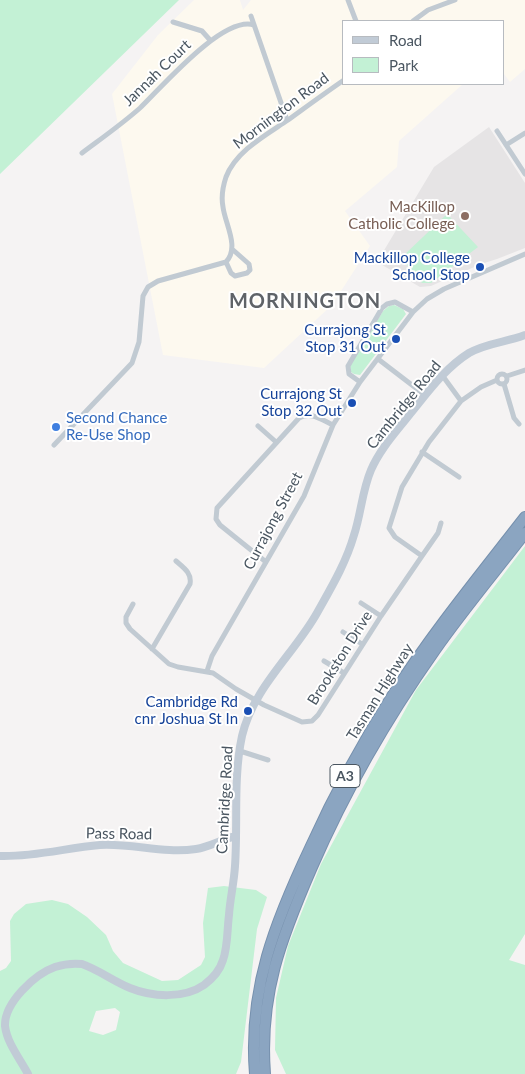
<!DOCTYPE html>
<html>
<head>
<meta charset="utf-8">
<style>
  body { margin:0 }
  #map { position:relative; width:525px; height:1074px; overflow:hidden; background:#f5f3f3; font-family:Lato,sans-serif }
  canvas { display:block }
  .legend { position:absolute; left:342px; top:20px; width:162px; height:65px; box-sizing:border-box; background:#fff; border:1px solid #b7bbc0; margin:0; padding:6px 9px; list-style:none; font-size:15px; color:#4a5661 }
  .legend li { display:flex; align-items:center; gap:10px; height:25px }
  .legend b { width:25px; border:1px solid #b7bbc0 }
</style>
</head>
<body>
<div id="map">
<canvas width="525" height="1074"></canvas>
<ul class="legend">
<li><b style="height:6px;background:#c1cbd6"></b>Road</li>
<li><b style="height:14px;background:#c3f1d5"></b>Park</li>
</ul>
</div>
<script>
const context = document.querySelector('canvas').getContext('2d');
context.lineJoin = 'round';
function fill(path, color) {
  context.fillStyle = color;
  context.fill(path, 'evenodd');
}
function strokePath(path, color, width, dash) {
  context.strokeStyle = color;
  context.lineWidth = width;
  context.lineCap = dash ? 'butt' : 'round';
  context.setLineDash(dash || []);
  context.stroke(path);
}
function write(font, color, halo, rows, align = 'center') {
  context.font = font + ' Lato,sans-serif';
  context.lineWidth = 4;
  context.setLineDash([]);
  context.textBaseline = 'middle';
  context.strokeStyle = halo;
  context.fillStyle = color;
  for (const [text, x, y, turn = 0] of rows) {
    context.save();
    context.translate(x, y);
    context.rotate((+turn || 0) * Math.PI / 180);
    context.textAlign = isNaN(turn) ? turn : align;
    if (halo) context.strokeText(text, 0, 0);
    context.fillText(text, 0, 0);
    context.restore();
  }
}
fill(new Path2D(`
  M 194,0 L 240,0 L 243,10 L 251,0 L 525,0 L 525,69 L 510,82 L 504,74 L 504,21 L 344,21 L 344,84 L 463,84 L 399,141 L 397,167 L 345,211 L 370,246 L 332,305 L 264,368 L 163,355 L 112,94 L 158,35 Z`), '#fdf9ef');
fill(new Path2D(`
  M 489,127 L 525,183 L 525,248 L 497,259 L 481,264 L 431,286 L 420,287 L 377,262 L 434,167 Z`), '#e6e4e5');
fill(new Path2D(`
  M 0,0 L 179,0 L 0,174 Z
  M 447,214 L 478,247 L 431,283 L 422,283 L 401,258 Z
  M 394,305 L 403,309 L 406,314 L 360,375 L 354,374 L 351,372 L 350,366 L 383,311 L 389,306 Z
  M 525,546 L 525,934 L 509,960 L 525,965 L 525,1074 L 286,1074 L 275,1050 L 276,998 L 288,946 L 321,864 L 416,690 Z
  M 224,886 L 256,890 L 267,897 L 257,929 L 241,1062 L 236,1074 L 0,1074 L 0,971 L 6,968 L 11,961 L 10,921 L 14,914 L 26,904 L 52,900 L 68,904 L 87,917 L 106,935 L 113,951 L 123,963 L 162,981 L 178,980 L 201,965 L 205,957 L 203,923 L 208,888 ZM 115,1008 L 120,1012 L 116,1030 L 103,1035 L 89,1031 L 96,1011 Z`), '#c3f1d5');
const motorway = new Path2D(`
  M 255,1074 C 248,989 275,922 311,846 C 335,793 363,742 394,693 C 433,632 480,575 525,517
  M 265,1074 C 259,995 281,938 312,867 C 345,791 387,718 435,650 C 463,610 495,572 525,533`);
strokePath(motorway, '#7690ad', 12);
strokePath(new Path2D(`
  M 348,0 L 356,21
  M 251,16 L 287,120
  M 413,21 L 428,10 L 455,0
  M 173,22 L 202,31 L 210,40
  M 497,131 L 525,174
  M 506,145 L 525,133
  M 82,153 C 102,138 122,124 140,108 C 161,88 223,15 254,25
  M 226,262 C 240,247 225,224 223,207 C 221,197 223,186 226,177 C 236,151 266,135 288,120 C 306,107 325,93 344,80
  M 226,262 L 231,273 L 235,276 L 247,273 L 250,270 L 249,264 L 232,249
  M 378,359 L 425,395
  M497 379a5 5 0 1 1 10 0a5 5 0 1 1-10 0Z
  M 442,375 L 461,401
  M 507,376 L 525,370
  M 360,382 L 349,374 L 348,366 L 382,308 L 387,304 L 395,302 L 413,312
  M 504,384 L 514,418 L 519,424
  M 258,426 L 276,442
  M 54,445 L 132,363 L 139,342 L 143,296 L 148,287 L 158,281 L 226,262
  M 422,452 L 459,477
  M 441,523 L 438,533 L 422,556 L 395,537 L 389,528 L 402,487 L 429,442 L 461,401 L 481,387 L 497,380
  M 266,562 L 220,525 L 216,519 L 217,508 L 299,418 C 311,411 322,420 333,425
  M 361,603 L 381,616
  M 133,604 L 126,617 L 126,623 L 130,629 L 169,664 L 178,667 L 213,673 L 236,689 L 264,705 L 302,722 L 312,721 L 318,715 L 381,616 L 422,556
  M 343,632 L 362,644
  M 152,649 L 190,584 C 192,573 184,568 176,561
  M 324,661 L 344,673
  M 207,671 L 212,656 L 304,496 L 333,425 L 360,382 L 413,312 L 427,299 L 444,289 L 525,254
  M 240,751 L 268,760`), '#c1cad2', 5);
strokePath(new Path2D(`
  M 0,856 C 34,857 66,848 100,845 C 132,843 164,854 196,849 C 210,847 222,839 236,836
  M 28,1074 C 20,1059 7,1043 5,1026 C 4,1003 35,974 55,967 C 64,964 72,963 82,964 C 99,970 113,981 130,988 C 152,997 184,999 204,985 C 212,979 220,970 223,960 C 228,946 227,930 229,915 C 230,899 234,883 235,866 C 238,823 233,778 242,736 C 253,688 294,654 317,613 C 331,588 346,563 354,535 C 361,514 362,491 371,470 C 380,449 396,432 410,414 C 428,392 445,368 469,353 C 486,343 507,342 525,335`), '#c1cbd6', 8);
strokePath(motorway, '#8ba5c1', 10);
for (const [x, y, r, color] of [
  [465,216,5,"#8d6e63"],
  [480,267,5,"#1a4fb4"],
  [396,339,5,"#1a4fb4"],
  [352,403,5,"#1a4fb4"],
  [56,427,5,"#3f7fe0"],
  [248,711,5,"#1a4fb4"]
]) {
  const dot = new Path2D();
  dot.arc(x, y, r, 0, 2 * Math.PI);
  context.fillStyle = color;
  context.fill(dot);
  strokePath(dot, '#fff', 2);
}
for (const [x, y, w] of [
  [345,776,30]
]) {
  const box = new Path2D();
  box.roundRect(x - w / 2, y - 11.5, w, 23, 4);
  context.fillStyle = '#fff';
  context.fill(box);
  strokePath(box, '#4a5661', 1);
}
write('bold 14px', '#4a5661', null, [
  ["A3",345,776]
]);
write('15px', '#4a5661', '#fff', [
  ["Jannah Court",157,73,-44],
  ["Mornington Road",281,111,-37],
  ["Cambridge Road",404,405,-51],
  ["Currajong Street",273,521,-62],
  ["Brookston Drive",340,658,-58],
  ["Tasman Highway",380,692,-58],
  ["Cambridge Road",225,800,-87],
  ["Pass Road",119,834,1]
]);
write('15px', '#785e54', '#fff', [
  ["MacKillop",455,207],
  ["Catholic College",455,224]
], 'right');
write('15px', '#164399', '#fff', [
  ["Mackillop College",470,258],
  ["School Stop",470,275],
  ["Currajong St",386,330],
  ["Stop 31 Out",386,347],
  ["Currajong St",342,394],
  ["Stop 32 Out",342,411],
  ["Cambridge Rd",238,702],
  ["cnr Joshua St In",238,719]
], 'right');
write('15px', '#366cbe', '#fff', [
  ["Second Chance",66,418],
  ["Re-Use Shop",66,435]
], 'left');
context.letterSpacing = '1px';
write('bold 20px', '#5f6368', '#fff', [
  ["MORNINGTON",305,302]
]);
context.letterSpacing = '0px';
</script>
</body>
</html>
